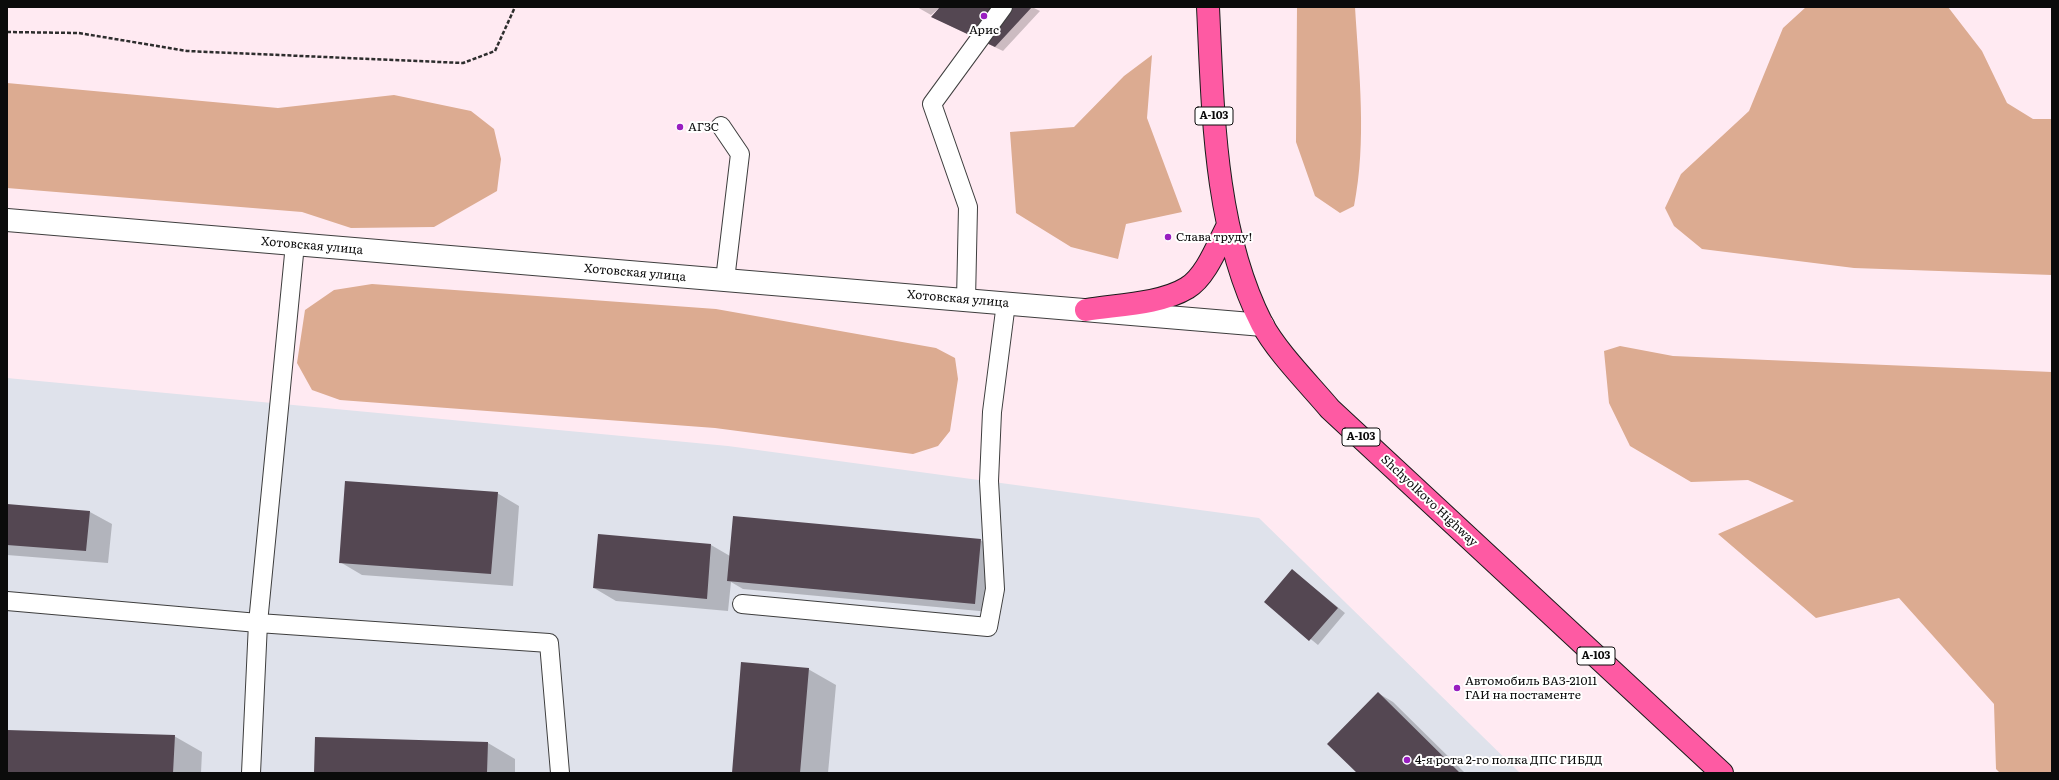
<!DOCTYPE html>
<html>
<head>
<meta charset="utf-8">
<style>
  body { margin:0 }
  #map { position:relative; width:2059px; height:780px; overflow:hidden; background:#ffeaf2; font-family:Literata,serif }
  canvas { display:block }
  .frame { position:absolute; inset:0; border:8px solid #0b0b0b; pointer-events:none }
</style>
</head>
<body>
<div id="map">
<canvas width="2059" height="780"></canvas>
<div class="frame"></div>
</div>
<script>
const context = document.querySelector('canvas').getContext('2d');
context.lineJoin = 'round';
function fill(path, color) {
  context.fillStyle = color;
  context.fill(path, 'evenodd');
}
function strokePath(path, color, width, dash) {
  context.strokeStyle = color;
  context.lineWidth = width;
  context.lineCap = dash ? 'butt' : 'round';
  context.setLineDash(dash || []);
  context.stroke(path);
}
function write(font, color, halo, rows, align = 'center') {
  context.font = font + ' Literata,serif';
  context.lineWidth = 4;
  context.setLineDash([]);
  context.textBaseline = 'middle';
  context.strokeStyle = halo;
  context.fillStyle = color;
  for (const [text, x, y, turn = 0] of rows) {
    context.save();
    context.translate(x, y);
    context.rotate((+turn || 0) * Math.PI / 180);
    context.textAlign = isNaN(turn) ? turn : align;
    if (halo) context.strokeText(text, 0, 0);
    context.fillText(text, 0, 0);
    context.restore();
  }
}
fill(new Path2D(`
  M 7,378 L 728,446 L 1259,518 L 1520,773 L 7,773 Z`), '#dfe2eb');
fill(new Path2D(`
  M 1297,7 L 1355,7 C 1359,73 1367,141 1354,206 L 1340,213 L 1315,196 L 1296,142 Z
  M 1806,7 L 1948,7 L 1982,51 L 2007,103 L 2033,119 L 2052,119 L 2052,275 L 1854,268 L 1702,249 L 1674,226 L 1665,208 L 1681,174 L 1749,111 L 1783,28 Z
  M 1152,55 L 1147,118 L 1182,212 L 1126,224 L 1118,259 L 1071,247 L 1016,213 L 1010,132 L 1074,127 L 1124,76 Z
  M 7,83 L 278,108 L 394,95 L 471,111 L 494,129 L 501,159 L 497,191 L 434,227 L 351,228 L 302,212 L 7,188 Z
  M 372,284 L 716,309 L 936,348 L 955,358 L 958,379 L 950,431 L 938,446 L 913,454 L 715,428 L 340,400 L 312,390 L 297,363 L 305,310 L 334,290 Z
  M 1620,346 L 1673,356 L 2052,372 L 2052,773 L 2000,773 L 1996,769 L 1994,704 L 1899,598 L 1816,618 L 1718,534 L 1794,501 L 1748,480 L 1691,482 L 1630,446 L 1609,403 L 1604,351 Z`), '#dcab91');
fill(new Path2D(`
  M 917,7 L 1032,7 L 1040,11 L 1003,51 L 932,17 L 939,10 L 938,9 L 931,15 Z
  M 497,493 L 519,506 L 513,586 L 362,575 L 340,562 Z
  M 7,505 L 90,512 L 112,524 L 108,563 L 7,555 Z
  M 980,540 L 996,549 L 990,612 L 743,589 L 731,582 L 728,611 L 616,601 L 594,588 L 711,545 L 730,556 Z
  M 1292,570 L 1345,613 L 1318,645 L 1265,602 Z
  M 808,669 L 836,685 L 828,773 L 733,773 Z
  M 1378,693 L 1393,702 L 1465,773 L 1358,773 Z
  M 7,731 L 174,736 L 202,752 L 201,773 L 7,773 Z
  M 316,738 L 488,743 L 515,759 L 515,773 L 315,773 Z`), '#0003');
fill(new Path2D(`
  M 940,7 L 1032,7 L 995,47 L 931,17 Z
  M 345,481 L 498,492 L 491,574 L 339,563 Z
  M 7,504 L 90,511 L 86,551 L 7,545 Z
  M 733,516 L 981,539 L 975,604 L 727,581 Z
  M 598,534 L 711,544 L 707,599 L 593,588 Z
  M 1292,569 L 1338,608 L 1309,641 L 1264,602 Z
  M 741,662 L 809,668 L 800,773 L 732,773 Z
  M 1378,692 L 1460,773 L 1357,773 L 1327,744 Z
  M 7,730 L 175,735 L 173,773 L 7,773 Z
  M 315,737 L 488,742 L 487,773 L 314,773 Z`), '#544752');
const service = new Path2D(`
  M 721,126 L 740,154 L 725,280
  M 966,300 L 968,207 L 932,104 L 1003,7
  M 7,601 L 258,623 L 549,643 L 560,773
  M 742,604 L 988,627 L 995,589 L 989,481 L 992,412 L 1006,303
  M 251,773 L 258,623 L 295,244`);
const tertiary = new Path2D(`
  M 7,220 L 1263,325`);
const primary = new Path2D(`
  M 1208,7 C 1213,110 1214,230 1262,324 C 1277,352 1309,384 1330,409 L 1722,773
  M 1086,310 C 1116,305 1161,304 1187,288 C 1206,277 1218,244 1228,225`);
strokePath(service, '#3e3e3e', 20);
strokePath(tertiary, '#3e3e3e', 24);
strokePath(primary, '#1c1c1c', 24);
strokePath(new Path2D(`
  M 7,32 L 79,33 L 187,51 L 463,63 L 495,51 L 515,7`), '#2d2d2d', 2.5, [4, 2]);
strokePath(service, '#fff', 18);
strokePath(tertiary, '#fff', 22);
strokePath(primary, '#fe5aa3', 22);
for (const [x, y, r, color] of [
  [984,16,4,"#991ec0"],
  [680,127,4,"#991ec0"],
  [1168,237,4,"#991ec0"],
  [1457,688,4,"#991ec0"],
  [1407,760,4,"#991ec0"]
]) {
  const dot = new Path2D();
  dot.arc(x, y, r, 0, 2 * Math.PI);
  context.fillStyle = color;
  context.fill(dot);
  strokePath(dot, '#fff', 1.5);
}
for (const [x, y, w] of [
  [1214,116,38],
  [1361,437,38],
  [1596,656,38]
]) {
  const box = new Path2D();
  box.roundRect(x - w / 2, y - 9, w, 18, 3);
  context.fillStyle = '#fff';
  context.fill(box);
  strokePath(box, '#0b0b0b', 1);
}
write('bold 11px', '#0b0b0b', null, [
  ["А-103",1214,116],
  ["А-103",1361,437],
  ["А-103",1596,656]
]);
write('12px', '#0b0b0b', '#fff', [
  ["Арис",984,30,"center"],
  ["АГЗС",688,127],
  ["Слава труду!",1176,237],
  ["Автомобиль ВАЗ-21011",1465,681],
  ["ГАИ на постаменте",1465,695],
  ["4-я рота 2-го полка ДПС ГИБДД",1415,760]
], 'left');
write('12px', '#0b0b0b', '#fff', [
  ["Хотовская улица",312,246,5],
  ["Хотовская улица",635,273,5],
  ["Хотовская улица",958,299,5],
  ["Shchyolkovo Highway",1429,501,43]
]);
</script>
</body>
</html>
